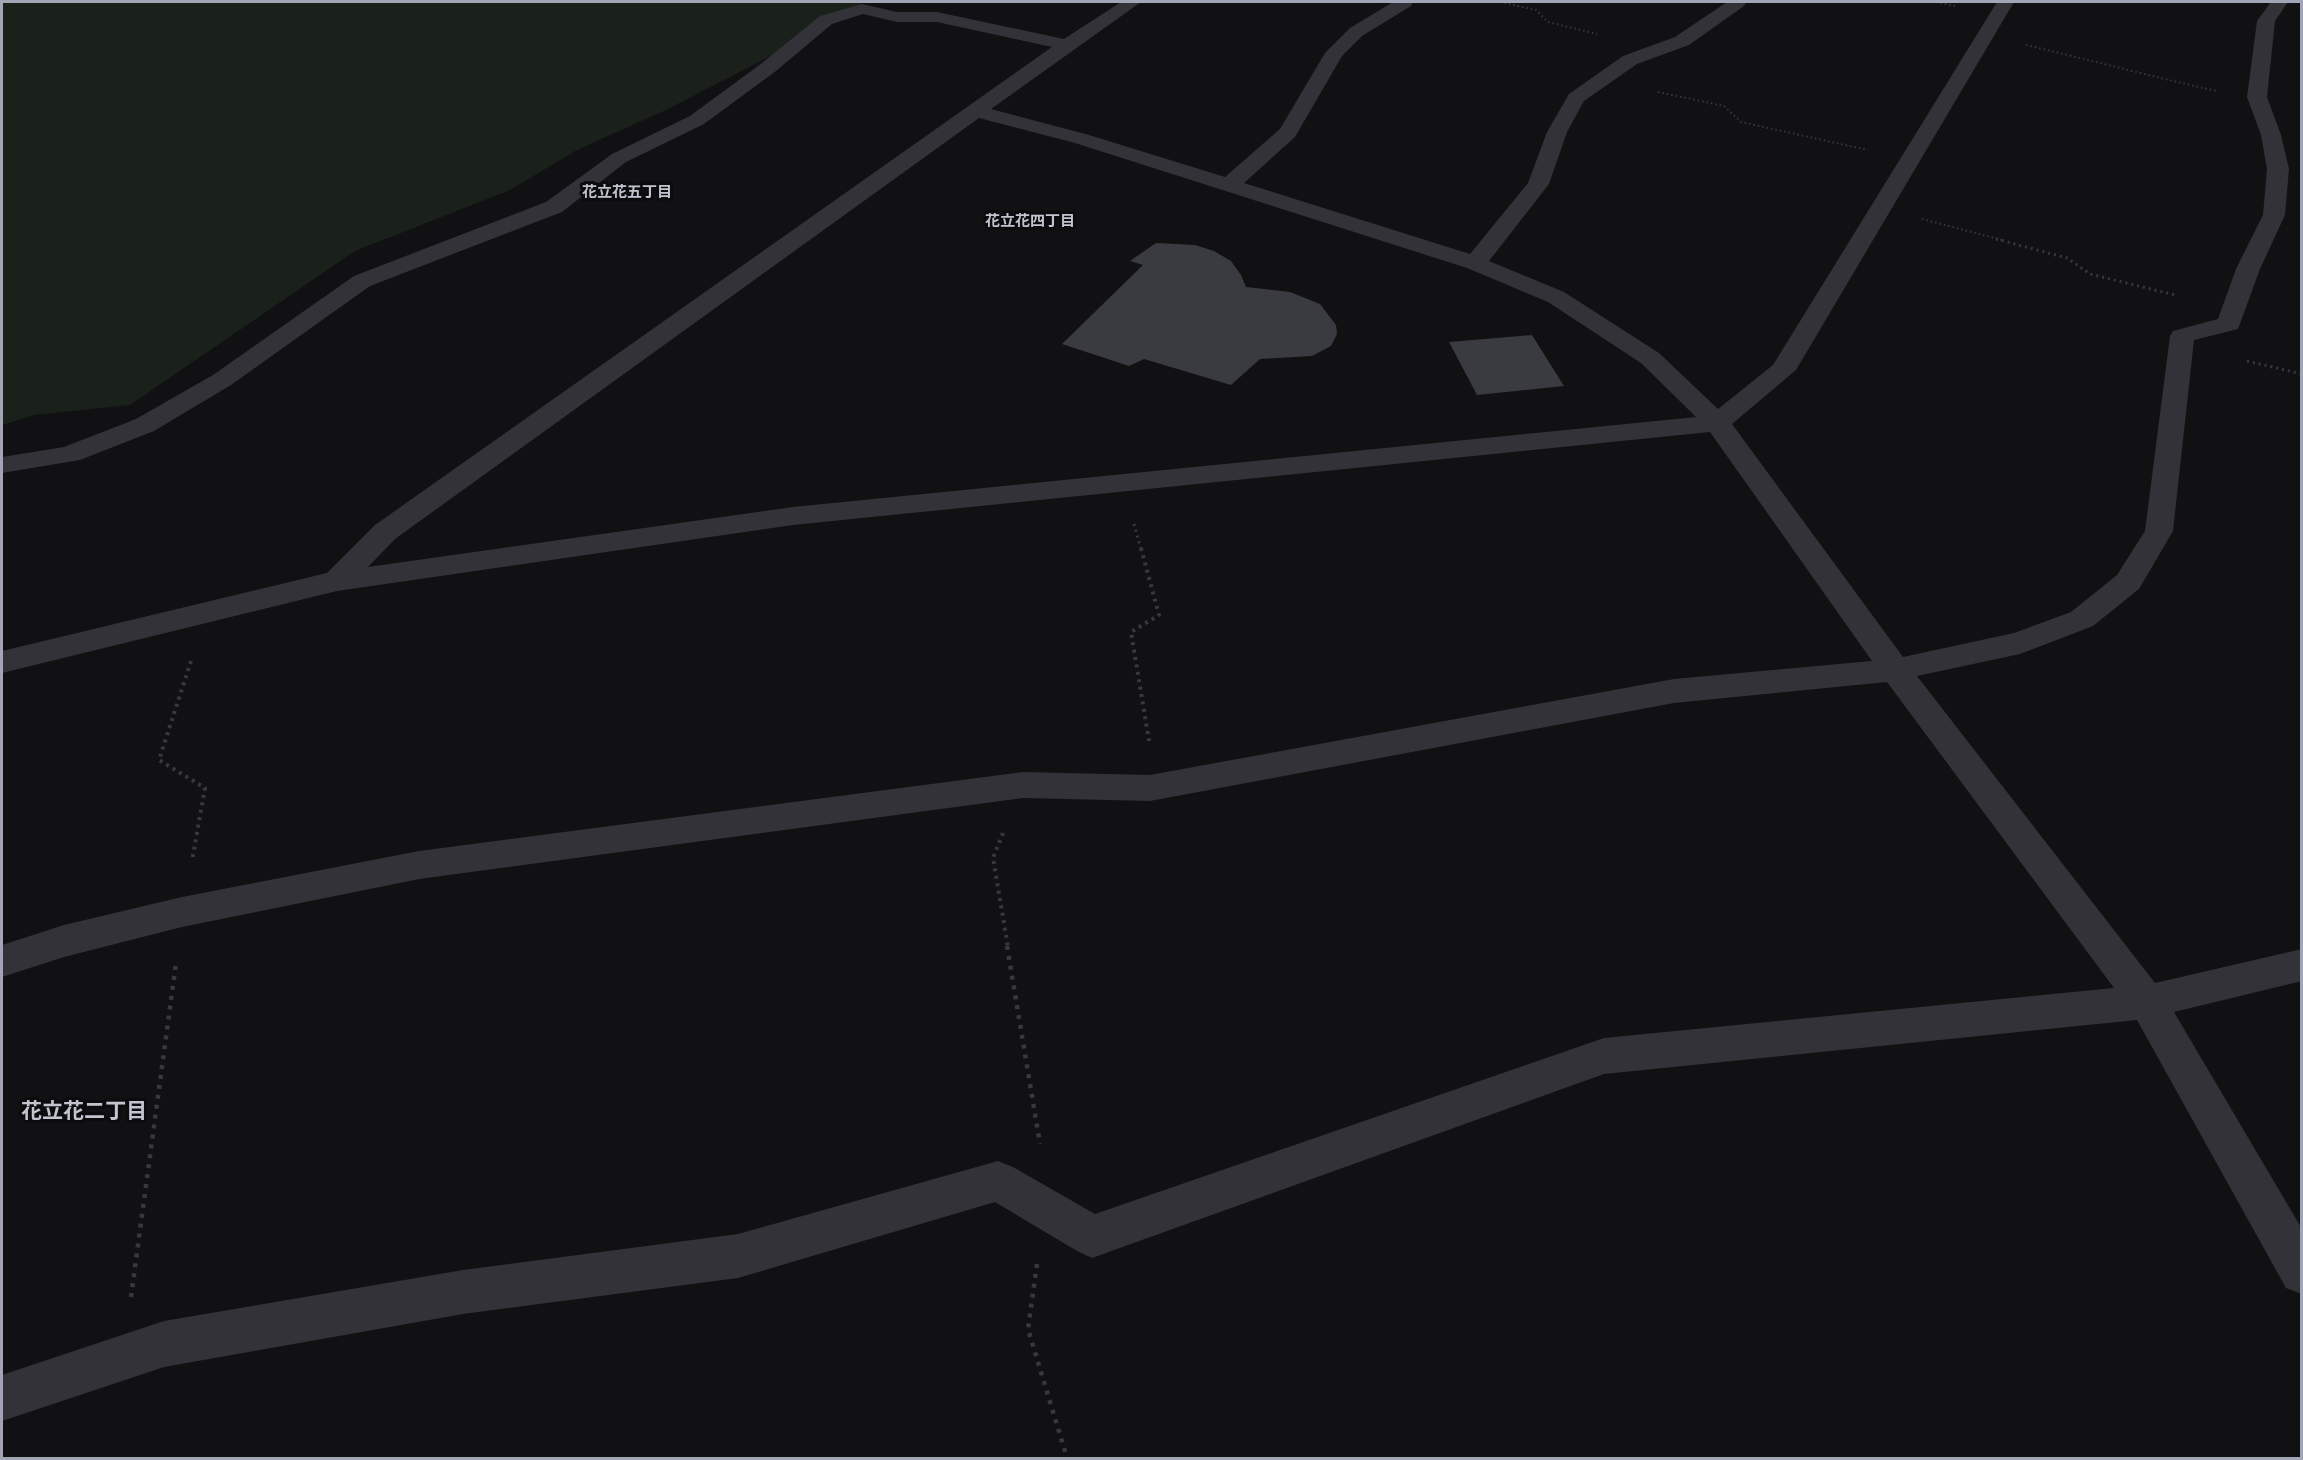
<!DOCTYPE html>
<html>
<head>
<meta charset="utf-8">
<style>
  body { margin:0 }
  #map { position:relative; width:2303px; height:1460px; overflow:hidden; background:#111113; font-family:Overpass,sans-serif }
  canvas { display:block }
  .frame { position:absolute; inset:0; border:3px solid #a1a5b5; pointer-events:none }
</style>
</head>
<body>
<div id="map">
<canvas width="2303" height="1460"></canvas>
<div class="frame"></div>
</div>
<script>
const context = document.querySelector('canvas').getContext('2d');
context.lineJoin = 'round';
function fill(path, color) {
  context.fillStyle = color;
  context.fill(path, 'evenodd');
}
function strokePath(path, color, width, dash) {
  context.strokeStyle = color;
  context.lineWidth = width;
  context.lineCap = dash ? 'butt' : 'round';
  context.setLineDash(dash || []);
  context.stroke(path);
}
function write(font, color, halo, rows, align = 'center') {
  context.font = font + ' Overpass,"Noto Sans JP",sans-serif';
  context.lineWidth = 6;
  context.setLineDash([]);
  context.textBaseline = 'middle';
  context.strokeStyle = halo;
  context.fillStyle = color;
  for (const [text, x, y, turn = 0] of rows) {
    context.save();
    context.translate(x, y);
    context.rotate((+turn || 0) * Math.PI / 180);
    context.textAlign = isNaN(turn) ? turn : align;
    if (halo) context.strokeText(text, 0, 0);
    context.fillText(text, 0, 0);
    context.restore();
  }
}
fill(new Path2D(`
  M 2,2 L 864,2 L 815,33 L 666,110 L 577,150 L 510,190 L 355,251 L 130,405 L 34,415 L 2,425 Z`), '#19211a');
fill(new Path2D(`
  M 1156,243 L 1195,245 L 1214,251 L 1231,261 L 1241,275 L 1246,287 L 1290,292 L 1320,304 L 1336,325 L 1337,334 L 1331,346 L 1312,356 L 1260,359 L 1231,385 L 1144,359 L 1129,366 L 1062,344 L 1143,265 L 1130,261 Z
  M 1532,335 L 1564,386 L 1477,395 L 1449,342 Z`), '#3a3b41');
strokePath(new Path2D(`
  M 1500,2 L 1536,10 L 1548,22 L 1597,34
  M 1936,2 L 1955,6
  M 2026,45 C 2090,60 2153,77 2217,91
  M 1658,92 L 1724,106 L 1741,122 L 1868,150
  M 1922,219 L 2002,240`), '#37393f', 2, [1.5, 3]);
strokePath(new Path2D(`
  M 1996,239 L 2067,258 L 2090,274 L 2175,295
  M 2247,361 L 2302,374
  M 1134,524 L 1141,549`), '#37393f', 3, [2, 4]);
strokePath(new Path2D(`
  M 1141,548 L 1159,615 L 1131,632 L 1149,741
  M 191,661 L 159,760 L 205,788 L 192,861
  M 1003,833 L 993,858 L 1008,947`), '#37393f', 4, [3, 4.5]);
strokePath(new Path2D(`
  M 1007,946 L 1040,1144
  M 1037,1264 L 1028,1329 L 1067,1458
  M 131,1297 L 176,963`), '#37393f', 4.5, [4, 6]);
fill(new Path2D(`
  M 1121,2 L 1141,2 L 991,109 L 1089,135 L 1225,177 L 1280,129 L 1325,53 L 1350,28 L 1393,2 L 1413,2 L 1411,6 L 1362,36 L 1342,56 L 1295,137 L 1244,183 L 1470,254 L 1528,183 L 1547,132 L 1569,94 L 1623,56 L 1675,37 L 1727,2 L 1746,2 L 1744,6 L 1689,45 L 1637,64 L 1584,101 L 1567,132 L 1549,184 L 1489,261 L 1564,292 L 1659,353 L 1718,409 L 1773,365 L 1997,2 L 2014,2 L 1796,370 L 1732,424 L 1903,657 L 2014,633 L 2071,612 L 2117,575 L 2145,531 L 2170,336 L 2173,331 L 2218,319 L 2236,269 L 2263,215 L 2267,169 L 2261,135 L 2247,97 L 2257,21 L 2271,2 L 2288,2 L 2275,21 L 2267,97 L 2281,135 L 2289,169 L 2285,215 L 2260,269 L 2238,329 L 2194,340 L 2173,531 L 2139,589 L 2093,626 L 2020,654 L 1917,676 L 2155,983 L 2302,949 L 2302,981 L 2174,1012 L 2302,1229 L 2302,1294 L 2286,1288 L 2137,1020 L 1604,1074 L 1092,1258 L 1077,1251 L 995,1202 L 738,1278 L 463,1314 L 164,1367 L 2,1421 L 2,1375 L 164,1321 L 463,1270 L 738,1234 L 998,1161 L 1013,1167 L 1095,1214 L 1604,1038 L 2114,988 L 1887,682 L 1674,703 L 1150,801 L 1023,798 L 419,879 L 182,927 L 64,957 L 2,977 L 2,945 L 64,925 L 182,897 L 419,851 L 1023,772 L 1150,775 L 1674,679 L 1872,661 L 1710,432 L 793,525 L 337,591 L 2,673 L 2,651 L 327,573 L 375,525 L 1052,47 L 937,22 L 897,22 L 863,14 L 832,24 L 776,71 L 704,124 L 626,162 L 562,212 L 370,286 L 231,385 L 154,431 L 80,460 L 2,473 L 2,457 L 64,447 L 136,419 L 213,375 L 354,276 L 546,202 L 612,154 L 690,116 L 762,63 L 820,16 L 862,4 L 897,12 L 937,12 L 1064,39 ZM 979,118 L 1075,143 L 1467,268 L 1548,302 L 1641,363 L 1696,417 L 793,507 L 368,567 L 395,539 Z`), '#323238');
write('bold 15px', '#c2c5d0', '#0c0c0e', [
  ["花立花五丁目",627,194],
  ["花立花四丁目",1030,223]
]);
write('bold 21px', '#c2c5d0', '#0c0c0e', [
  ["花立花二丁目",84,1114]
]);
</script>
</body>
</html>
